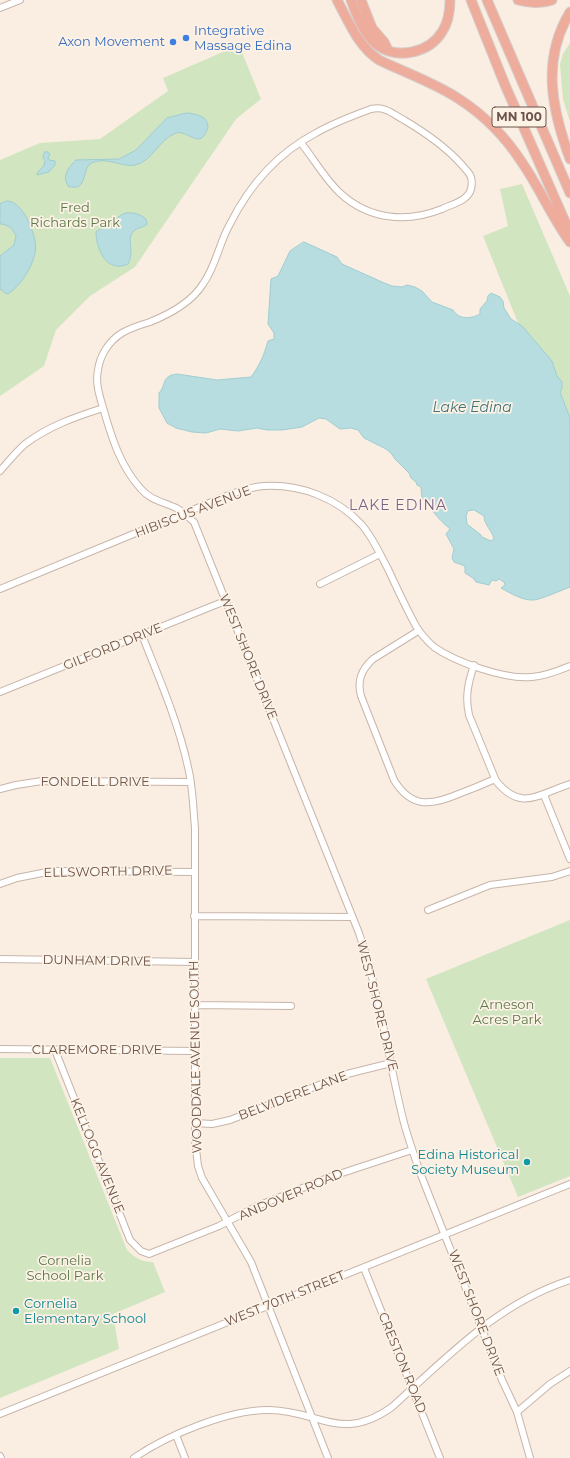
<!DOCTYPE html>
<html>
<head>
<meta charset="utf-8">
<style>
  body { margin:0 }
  canvas { display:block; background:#f9eee1 }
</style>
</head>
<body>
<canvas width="570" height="1458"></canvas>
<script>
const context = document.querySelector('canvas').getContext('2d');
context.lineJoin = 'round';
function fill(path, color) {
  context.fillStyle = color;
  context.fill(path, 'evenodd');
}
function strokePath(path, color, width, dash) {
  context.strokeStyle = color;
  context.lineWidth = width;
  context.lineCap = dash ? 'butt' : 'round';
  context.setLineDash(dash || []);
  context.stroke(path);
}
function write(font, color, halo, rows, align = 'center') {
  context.font = font + ' Montserrat,sans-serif';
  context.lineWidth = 3.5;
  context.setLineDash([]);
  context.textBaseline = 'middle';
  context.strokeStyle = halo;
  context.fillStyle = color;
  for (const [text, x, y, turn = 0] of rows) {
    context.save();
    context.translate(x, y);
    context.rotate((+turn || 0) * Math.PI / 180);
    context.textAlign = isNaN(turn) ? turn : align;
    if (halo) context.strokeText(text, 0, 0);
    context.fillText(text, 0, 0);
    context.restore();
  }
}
fill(new Path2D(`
  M 570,43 L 570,122 L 563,99 L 560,64 L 563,54 Z
  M 239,45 L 261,99 L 236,119 L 135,267 L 90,296 L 56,330 L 44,366 L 0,396 L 0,160 L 40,143 L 100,139 L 168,91 L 163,78 Z
  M 522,184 L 570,296 L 570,452 L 483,236 L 508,226 L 500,189 Z
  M 570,920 L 570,1176 L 518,1197 L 426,979 Z
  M 0,1058 L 50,1058 L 127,1250 C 135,1258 141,1262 153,1262 L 165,1292 L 113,1314 L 119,1349 L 0,1398 Z`), '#d2e5c1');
const water = new Path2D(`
  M 187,113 C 196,114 208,116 208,127 C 201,152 187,129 176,133 C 159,139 153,161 135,165 C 123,168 104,155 90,164 C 84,168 87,180 78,187 L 69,187 C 61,177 68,168 76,160 L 119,159 L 136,150 L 167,118 Z
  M 45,152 L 48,152 L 50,154 L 48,158 L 49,160 L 55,161 L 55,165 L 49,172 L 37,175 C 37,170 44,168 45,162 C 44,158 41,156 45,152 Z
  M 7,201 C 23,200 39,239 35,253 C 32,268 21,285 8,294 L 5,293 L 0,289 L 0,256 L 14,245 L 16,236 C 13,229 8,224 0,224 L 0,204 Z
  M 126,213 C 134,212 140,214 146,219 L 147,224 C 143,228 137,227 133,232 C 126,239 135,252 128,264 C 107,274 96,249 96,232 C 100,228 106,227 110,224 C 116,220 119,215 126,213 Z
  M 304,242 L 337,257 L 342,264 L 382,282 L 392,286 L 402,287 L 407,285 L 415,287 L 422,291 L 432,302 L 453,310 C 459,320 471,319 480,314 L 480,309 L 487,301 L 488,296 L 491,293 L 500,297 L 503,301 L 504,308 L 511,319 L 522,326 L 552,361 L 557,376 L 562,382 L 562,388 L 560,392 L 570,418 L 570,587 C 562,590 542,599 534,600 C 523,601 510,593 501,588 L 505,585 L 504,582 L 499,579 L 496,581 L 492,580 L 489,585 L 476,582 L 473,578 L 465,573 L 465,566 L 454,562 L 452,558 L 454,549 L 446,534 L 450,529 C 443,523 437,517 432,510 C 429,504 428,502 422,498 L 421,487 L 417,485 L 416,482 L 411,478 L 409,473 L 395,459 L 391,453 L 386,449 L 364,438 L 358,430 L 351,428 L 340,429 L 326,419 L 319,418 L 302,427 L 282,430 L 267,430 L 257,428 L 238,431 L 220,429 L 206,433 L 192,432 L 176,428 L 167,423 L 159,408 L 159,393 C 167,384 161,376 177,374 L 217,380 L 251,377 C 260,365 264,355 268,341 L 274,339 L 274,333 L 268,324 L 271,279 L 278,276 L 290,251 ZM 474,510 L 484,516 C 484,525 492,530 494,539 L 491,541 L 482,537 L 481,535 L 467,524 L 466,516 L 468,511 Z`);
fill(water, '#b8dde0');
strokePath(water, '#9fcdd1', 1);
const minor = new Path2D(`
  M 0,8 L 20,0
  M 301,143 C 314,159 325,179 340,193 C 369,220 407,223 442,209 C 452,204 468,201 471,189 C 472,185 472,181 471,177 C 469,172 465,169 462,165 C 445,146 426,133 404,120 C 398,117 392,112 386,110 C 381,108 376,108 371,109 C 352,116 333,123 316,133 C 278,153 249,186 230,224 C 219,243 216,266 203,284 C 191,303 170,314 150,322 C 140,325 130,328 122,333 C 109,341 100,355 98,370 C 95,384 100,397 104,411 C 112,439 121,467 141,489 C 151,501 165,502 178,509 C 184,513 189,518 194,522 L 359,933 C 380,994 388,1060 404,1123 C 409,1141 415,1158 421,1175 L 502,1380 L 517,1412 L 530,1458
  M 0,471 C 8,462 16,452 25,444 C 49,426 75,417 103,408
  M 320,584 L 380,554
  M 0,589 C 61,564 123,538 185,513 C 208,504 239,488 264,486 C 301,484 337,498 362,525 C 373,538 380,554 388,569 C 397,588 406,608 416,626 C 421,634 427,641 434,647 C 455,662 506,680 532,677 C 545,676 558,671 570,666
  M 418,631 L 373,659 C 361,670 357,681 361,696 L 394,780 C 412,810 433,805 461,793 C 472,789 484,784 495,779
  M 142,635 C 159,678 178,721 188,767 C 193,787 193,807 195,828 L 195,1140 L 198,1166 L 202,1178 L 251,1262 L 328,1458
  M 474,665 C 468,683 465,697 469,715 L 496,781 C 522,813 540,793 570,784
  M 0,692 L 225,601
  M 0,789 L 16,785 L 42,781 L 191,782
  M 544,795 L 570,859
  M 0,884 L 17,878 L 52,871 L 195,872
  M 428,910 L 490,885 L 552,877 L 570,871
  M 194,916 L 352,917
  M 0,959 L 195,962
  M 195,1005 L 291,1006
  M 0,1049 L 195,1051
  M 55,1050 L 130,1240 L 141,1251 L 149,1254 L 219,1226 L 255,1207 L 330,1177 L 412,1150
  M 195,1123 L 212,1124 L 230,1120 L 347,1074 L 391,1063
  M 364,1268 L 440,1458
  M 517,1412 L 550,1384 L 570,1371
  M 0,1414 L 570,1184
  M 176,1435 L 185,1458
  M 0,1456 L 1,1458
  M 134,1458 C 167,1435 230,1409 270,1410 C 320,1411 342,1443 392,1407 C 447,1357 498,1303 570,1280`);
const highway = new Path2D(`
  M 337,0 C 349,22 358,46 379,60 C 406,73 435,83 459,99 C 484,115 507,139 523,164 C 540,189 552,217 570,242
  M 351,0 C 357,16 363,33 377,45 C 397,60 429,53 442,32 C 448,23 450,11 450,0
  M 361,0 L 372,28 L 384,42 L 388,50
  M 471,0 L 505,85 L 570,233
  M 487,0 L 570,193
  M 518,0 C 529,3 541,4 552,0
  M 570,12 C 541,60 552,110 570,159`);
strokePath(minor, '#c8b5aa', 8);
strokePath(highway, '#d6cfcd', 11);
strokePath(minor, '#fff', 6);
strokePath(highway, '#eeac9d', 9);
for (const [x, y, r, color] of [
  [186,38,4,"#3f7fe0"],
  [173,42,4,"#3f7fe0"],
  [527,1162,4,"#0f9aa8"],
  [16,1311,4,"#0f9aa8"]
]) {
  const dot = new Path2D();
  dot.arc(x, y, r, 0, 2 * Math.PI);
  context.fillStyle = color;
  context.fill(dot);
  strokePath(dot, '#fdf2e6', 1.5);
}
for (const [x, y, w] of [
  [519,117,54]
]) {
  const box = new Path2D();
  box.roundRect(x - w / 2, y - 10, w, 20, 3);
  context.fillStyle = '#fdf2e6';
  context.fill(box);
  strokePath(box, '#6d544b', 1);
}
write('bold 12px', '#6d544b', null, [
  ["MN 100",519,117]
]);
write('13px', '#366cbe', '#fdf2e6', [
  ["Integrative",194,31],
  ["Massage Edina",194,46],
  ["Axon Movement",165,42,"right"]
], 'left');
write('13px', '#597847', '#fdf2e6', [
  ["Fred",75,208],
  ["Richards Park",75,223],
  ["Arneson",507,1005],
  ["Acres Park",507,1020],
  ["Cornelia",65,1261],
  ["School Park",65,1276]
]);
write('13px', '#6d544b', '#fdf2e6', [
  ["HIBISCUS AVENUE",193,512,-21],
  ["GILFORD DRIVE",113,647,-22],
  ["WEST SHORE DRIVE",248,657,68],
  ["FONDELL DRIVE",95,782],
  ["ELLSWORTH DRIVE",108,872,-1],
  ["DUNHAM DRIVE",97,961,1],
  ["WEST SHORE DRIVE",377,1006,76],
  ["CLAREMORE DRIVE",97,1050],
  ["WOODDALE AVENUE SOUTH",196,1057,-91],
  ["BELVIDERE LANE",293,1096,-21],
  ["KELLOGG AVENUE",97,1156,68],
  ["ANDOVER ROAD",291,1195,-23],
  ["WEST 70TH STREET",285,1299,-22],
  ["WEST SHORE DRIVE",476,1313,69],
  ["CRESTON ROAD",402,1363,68]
]);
write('13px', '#0d838f', '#fdf2e6', [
  ["Edina Historical",519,1155],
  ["Society Museum",519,1170],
  ["Cornelia",24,1304,"left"],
  ["Elementary School",24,1319,"left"]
], 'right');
write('italic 14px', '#447378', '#fdf2e6', [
  ["Lake Edina",472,408]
]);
context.letterSpacing = '1px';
write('14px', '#7a638a', '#fdf2e6', [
  ["LAKE EDINA",398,506]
]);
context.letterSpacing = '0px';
</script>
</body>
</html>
